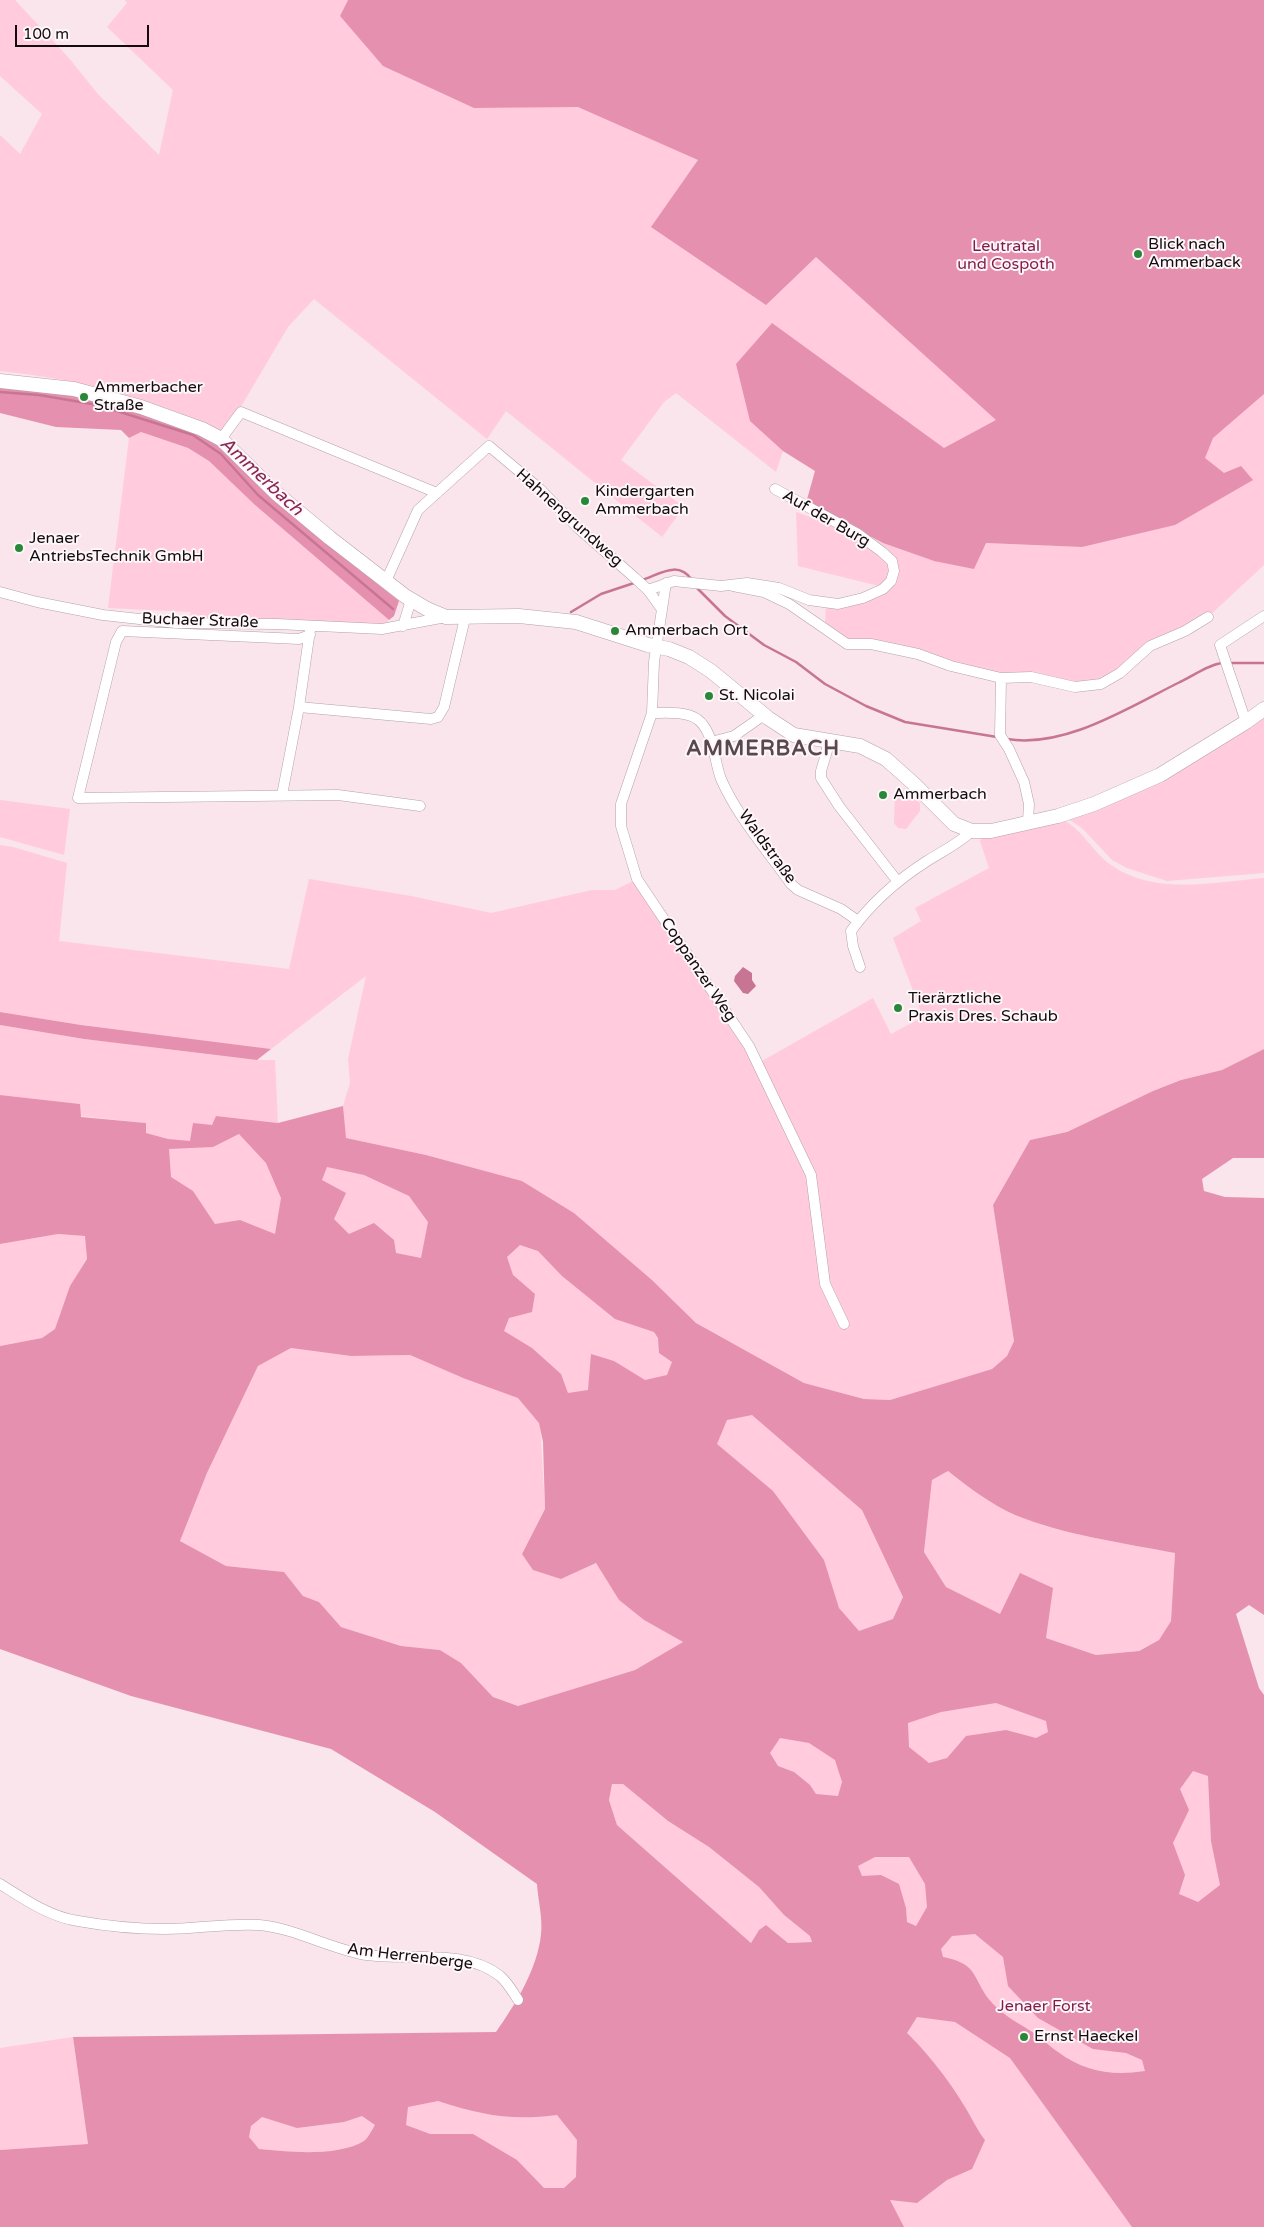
<!DOCTYPE html>
<html>
<head>
<meta charset="utf-8">
<style>
  body { margin:0 }
  #map { position:relative; width:1264px; height:2227px; overflow:hidden; background:#f9e5eb; font-family:"Varela Round",sans-serif }
  canvas { display:block }
  .scale { position:absolute; left:15px; top:25px; width:134px; height:22px; box-sizing:border-box; border:2px solid #120c0e; border-top:0; padding-left:6px; font-size:15px; line-height:18px; white-space:nowrap; color:#120c0e; -webkit-text-stroke:4px #fef6f8; paint-order:stroke }
</style>
</head>
<body>
<div id="map">
<canvas width="1264" height="2227"></canvas>
<div class="scale">100 m</div>
</div>
<script>
const context = document.querySelector('canvas').getContext('2d');
context.lineJoin = 'round';
function fill(path, color) {
  context.fillStyle = color;
  context.fill(path, 'evenodd');
}
function strokePath(path, color, width, dash) {
  context.strokeStyle = color;
  context.lineWidth = width;
  context.lineCap = dash ? 'butt' : 'round';
  context.setLineDash(dash || []);
  context.stroke(path);
}
function write(font, color, halo, rows, align = 'center') {
  context.font = font + ' "Varela Round",sans-serif';
  context.lineWidth = 4;
  context.setLineDash([]);
  context.textBaseline = 'middle';
  context.strokeStyle = halo;
  context.fillStyle = color;
  for (const [text, x, y, turn = 0] of rows) {
    context.save();
    context.translate(x, y);
    context.rotate((+turn || 0) * Math.PI / 180);
    context.textAlign = isNaN(turn) ? turn : align;
    if (halo) context.strokeText(text, 0, 0);
    context.fillText(text, 0, 0);
    context.restore();
  }
}
fill(new Path2D(`
  M 0,0 L 15,0 L 68,57 L 98,94 L 159,155 L 173,90 L 107,27 L 127,3 L 125,0 L 348,0 L 340,16 L 383,65 L 475,108 L 527,107 L 1264,0 L 1264,565 L 1208,617 L 1150,646 L 1098,684 L 1001,678 L 847,642 L 825,622 L 826,606 L 887,588 L 798,566 L 796,512 L 934,561 L 986,543 L 1082,547 L 1100,530 L 751,421 L 783,451 L 776,472 L 676,393 L 664,402 L 621,460 L 684,507 L 662,537 L 506,411 L 487,439 L 314,299 L 288,327 L 239,410 L 222,431 C 150,398 79,379 0,371 L 0,135 L 20,154 L 42,114 L 0,76 Z
  M 141,432 L 188,448 L 209,461 L 255,505 L 389,620 L 382,626 L 189,619 L 191,612 L 108,608 L 129,438 Z
  M 1264,713 L 1264,873 L 1167,881 L 1127,868 L 1112,860 L 1083,829 L 1067,818 Z
  M 904,790 L 920,803 L 920,811 L 906,829 L 898,828 L 894,823 L 895,793 Z
  M 0,800 L 70,809 L 64,855 L 0,837 Z
  M 1061,819 C 1083,829 1092,852 1111,865 C 1155,896 1214,882 1264,878 L 1264,1049 L 1222,1070 L 1181,1080 L 1153,1091 L 1067,1132 L 1030,1140 L 993,1205 L 1014,1341 L 1007,1356 L 992,1369 L 890,1400 L 864,1399 L 804,1383 L 696,1323 L 652,1280 L 574,1213 L 522,1181 L 426,1155 L 345,1138 L 343,1106 L 350,1083 L 348,1059 L 366,976 L 271,1049 L 81,1025 L 0,1012 L 0,845 L 13,847 L 67,863 L 59,941 L 289,969 L 309,879 L 411,896 L 491,913 L 592,890 L 615,890 L 635,880 L 709,989 L 755,1065 L 873,998 L 891,1034 L 923,1017 L 893,938 L 921,921 L 915,908 L 989,868 L 980,841 L 982,838 Z
  M 0,1025 L 84,1039 L 257,1060 L 275,1060 L 278,1123 L 217,1116 L 218,1144 L 239,1134 L 293,1153 L 527,1213 L 807,1427 L 920,1586 L 1264,1741 L 1264,2227 L 0,2227 L 111,2154 L 210,2066 L 527,2088 L 626,2148 L 832,1930 L 715,1620 L 540,1424 L 545,1509 L 522,1554 L 561,1579 L 596,1563 L 619,1600 L 644,1620 L 683,1642 L 635,1670 L 518,1706 L 493,1697 L 461,1663 L 440,1650 L 401,1646 L 341,1627 L 319,1602 L 303,1596 L 284,1572 L 226,1566 L 180,1541 L 207,1473 L 258,1366 L 291,1348 L 351,1356 L 410,1355 L 463,1378 L 400,1318 L 125,1239 L 164,1138 L 145,1133 L 145,1123 L 80,1116 L 80,1104 L 0,1095 Z
  M 58,1234 L 86,1236 L 87,1259 L 70,1287 L 56,1329 L 42,1338 L 0,1346 L 0,1244 Z
  M 948,1471 C 969,1488 991,1504 1015,1515 C 1064,1535 1123,1543 1175,1553 L 1171,1621 L 1159,1640 L 1138,1651 L 1096,1655 L 1046,1638 L 946,1587 L 924,1552 L 932,1480 Z
  M 612,1784 L 623,1784 L 668,1821 L 709,1847 L 759,1887 L 784,1915 L 811,1936 L 812,1942 L 788,1943 L 766,1925 L 759,1930 L 751,1943 L 617,1825 L 609,1800 Z
  M 73,2037 L 88,2144 L 0,2150 L 0,2048 Z`), '#ffcbdd');
fill(new Path2D(`
  M 348,0 L 1264,0 L 1264,394 L 1213,438 L 1205,458 L 1224,473 L 1241,466 L 1253,480 L 1175,525 L 1082,547 L 986,543 L 974,569 L 934,561 L 883,543 L 806,503 L 815,471 L 783,451 L 750,421 L 736,364 L 772,323 L 944,448 L 996,420 L 816,257 L 766,305 L 651,227 L 698,160 L 578,107 L 474,108 L 383,66 L 340,16 Z
  M 0,387 L 61,394 L 127,407 L 220,442 L 319,537 L 399,601 L 394,616 L 389,620 L 255,505 L 209,461 L 188,448 L 141,432 L 129,438 L 121,430 L 56,427 L 0,413 Z
  M 0,1012 L 81,1025 L 271,1049 L 257,1060 L 84,1039 L 0,1025 Z
  M 1264,1049 L 1264,1158 L 1233,1158 L 1202,1179 L 1204,1191 L 1225,1197 L 1264,1198 L 1264,1615 L 1249,1605 L 1236,1614 L 1259,1688 L 1264,1695 L 1264,2227 L 1132,2227 L 1010,2058 L 955,2022 L 917,2017 L 907,2033 C 927,2052 951,2083 965,2107 C 972,2118 977,2130 985,2140 L 972,2169 L 947,2180 L 917,2203 L 890,2200 L 904,2227 L 0,2227 L 0,2150 L 88,2144 L 73,2037 L 496,2032 C 515,2005 538,1968 541,1934 C 543,1919 538,1900 537,1884 L 435,1812 L 331,1749 L 131,1696 L 0,1649 L 0,1346 L 42,1338 L 55,1329 L 70,1286 L 87,1259 L 85,1236 L 58,1234 L 0,1244 L 0,1095 L 80,1104 L 81,1117 L 146,1123 L 146,1133 L 168,1139 L 190,1141 L 193,1123 L 212,1125 L 216,1116 L 278,1123 L 343,1106 L 346,1138 L 426,1155 L 522,1181 L 574,1213 L 652,1280 L 696,1323 L 804,1383 L 864,1399 L 890,1400 L 992,1369 L 1007,1356 L 1014,1341 L 993,1205 L 1030,1140 L 1067,1132 L 1153,1091 L 1181,1080 L 1222,1070 ZM 239,1134 L 266,1163 L 281,1198 L 275,1234 L 240,1220 L 215,1224 L 193,1191 L 171,1177 L 169,1149 L 213,1147 ZM 327,1167 L 364,1175 L 409,1196 L 428,1222 L 421,1258 L 396,1253 L 394,1240 L 374,1223 L 349,1234 L 334,1219 L 346,1193 L 322,1180 ZM 520,1245 L 538,1251 L 562,1276 L 615,1319 L 654,1332 L 658,1338 L 659,1353 L 672,1362 L 667,1375 L 645,1380 L 614,1361 L 591,1354 L 588,1390 L 568,1393 L 561,1374 L 532,1348 L 504,1331 L 509,1318 L 532,1312 L 535,1294 L 513,1275 L 507,1257 ZM 291,1348 L 351,1356 L 410,1355 L 463,1378 L 518,1398 L 539,1423 L 543,1442 L 545,1509 L 522,1554 L 533,1570 L 561,1579 L 596,1563 L 619,1600 L 644,1620 L 683,1642 L 635,1670 L 518,1706 L 493,1697 L 461,1663 L 440,1650 L 401,1646 L 341,1627 L 319,1602 L 303,1596 L 284,1572 L 226,1566 L 180,1541 L 207,1473 L 258,1366 ZM 752,1415 L 862,1510 L 903,1597 L 893,1619 L 859,1631 L 839,1608 L 824,1560 L 773,1491 L 717,1444 L 727,1420 ZM 948,1471 C 969,1488 991,1504 1015,1515 C 1064,1535 1123,1543 1175,1553 L 1171,1621 L 1159,1640 L 1139,1651 L 1096,1655 L 1046,1638 L 1053,1588 L 1020,1573 L 1000,1614 L 946,1587 L 924,1552 L 932,1480 ZM 996,1703 L 1046,1721 L 1048,1732 L 1036,1738 L 1006,1730 L 966,1736 L 947,1758 L 929,1763 L 909,1747 L 908,1723 L 941,1712 ZM 780,1738 L 809,1743 L 835,1760 L 842,1782 L 838,1796 L 816,1794 L 810,1785 L 794,1772 L 778,1766 L 770,1753 ZM 1193,1771 L 1208,1776 L 1211,1841 L 1220,1885 L 1198,1902 L 1179,1894 L 1185,1875 L 1173,1843 L 1189,1810 L 1180,1789 ZM 612,1784 L 623,1784 L 668,1821 L 709,1847 L 759,1887 L 784,1915 L 810,1936 L 812,1942 L 788,1943 L 766,1925 L 759,1930 L 751,1943 L 617,1825 L 609,1800 ZM 875,1857 L 909,1857 L 925,1884 L 927,1907 L 916,1926 L 907,1922 L 906,1908 L 899,1884 L 881,1875 L 862,1876 L 858,1866 ZM 975,1934 L 1003,1957 L 1008,1986 L 1038,2018 L 1093,2049 L 1126,2053 L 1142,2060 L 1145,2071 C 1112,2076 1085,2072 1058,2052 C 1049,2046 1042,2038 1034,2033 C 1020,2024 1004,2016 993,2004 C 971,1980 981,1964 943,1957 L 941,1949 L 952,1936 ZM 438,2101 C 482,2115 511,2121 557,2115 L 577,2140 L 576,2177 L 564,2188 L 544,2188 L 517,2160 L 473,2134 L 430,2134 L 406,2125 L 408,2107 ZM 362,2116 L 375,2125 C 372,2130 368,2138 364,2141 C 338,2157 288,2152 259,2149 L 249,2137 L 251,2126 L 262,2117 L 297,2128 L 344,2122 Z`), '#e690b0');
fill(new Path2D(`
  M 743,967 L 752,973 L 752,980 L 756,986 L 748,994 L 743,993 L 734,981 L 735,976 Z`), '#c87594');
strokePath(new Path2D(`
  M 0,392 L 39,395 L 98,405 L 193,435 L 221,454 L 258,495 L 393,609
  M 642,580 C 660,574 678,560 692,580
  M 696,587 L 725,616 L 764,645 L 796,662 L 825,684 L 866,706 L 905,722 L 997,737
  M 571,612 L 601,594 L 634,583
  M 1228,663 L 1264,663
  M 1007,739 C 1065,749 1131,706 1180,682 C 1193,676 1209,664 1223,663`), '#c87594', 2.5);
const minor = new Path2D(`
  M 221,439 L 241,412 L 437,493
  M 386,581 L 418,510 L 489,446 L 540,489 L 577,527 L 635,578 L 648,590 L 661,608
  M 666,583 L 654,662 L 652,713 L 621,804 L 621,826 L 637,879 L 749,1046 L 811,1175 L 825,1284 L 844,1324
  M 733,586 L 764,592 L 789,604 L 847,644 L 871,644 L 918,654 L 951,666 L 1001,678 L 1031,677 L 1075,687 L 1101,684 L 1120,673 L 1150,646 L 1185,631 L 1208,617
  M 648,590 L 674,581 L 721,586 L 747,583 L 779,588 L 809,600 L 838,604 L 863,598 L 883,589 L 891,581 L 894,571 L 892,561 L 882,552 L 858,534 L 775,489
  M 0,592 L 37,602 L 103,615 L 176,623 L 277,624 L 382,629 L 446,617
  M 403,626 L 411,600
  M 310,630 L 299,707 L 431,719 L 438,717 L 444,707 L 465,618
  M 310,635 L 299,639 L 122,631 L 116,642 L 78,798 L 338,795 L 420,806
  M 1001,678 L 1000,735 L 1009,749 L 1024,782 L 1029,804 L 1028,821
  M 652,713 C 665,713 685,711 697,719 C 714,731 714,761 721,779 C 737,816 767,850 791,884 L 798,890 L 841,909 L 858,921
  M 1246,722 L 1220,645 L 1264,616
  M 827,740 L 827,751 L 821,771 L 821,778 L 839,806 L 898,882
  M 711,742 L 734,736 L 764,715
  M 282,795 L 299,707
  M 860,967 L 853,946 L 851,931 C 871,903 899,879 927,861 C 943,851 958,844 972,831
  M 0,1884 C 24,1899 50,1917 78,1921 C 106,1926 137,1929 165,1929 C 196,1929 227,1923 259,1925 C 294,1928 326,1947 361,1954 C 403,1962 464,1947 500,1976 C 508,1983 513,1992 518,2000`);
const secondary = new Path2D(`
  M 0,381 L 74,389 L 141,407 L 202,429 L 221,439 L 276,493 L 330,538 L 405,596 L 427,609 L 446,617 L 519,616 L 576,622 L 648,645 L 669,649 L 689,657 L 711,671 L 768,718 L 794,735 L 860,746 L 886,759 L 914,784 L 954,824 L 972,831 L 991,831 L 1058,816 L 1094,804 L 1160,775 L 1246,722 L 1264,709`);
strokePath(minor, '#b4a2a8', 11);
strokePath(secondary, '#b4a2a8', 15);
strokePath(minor, '#fff', 10);
strokePath(secondary, '#fff', 14);
for (const [x, y, r, color] of [
  [1138,254,5,"#288739"],
  [84,397,5,"#288739"],
  [585,501,5,"#288739"],
  [19,548,5,"#288739"],
  [615,631,5,"#288739"],
  [709,696,5,"#288739"],
  [883,795,5,"#288739"],
  [898,1008,5,"#288739"],
  [1024,2037,5,"#288739"]
]) {
  const dot = new Path2D();
  dot.arc(x, y, r, 0, 2 * Math.PI);
  context.fillStyle = color;
  context.fill(dot);
  strokePath(dot, '#fef6f8', 2);
}
write('16px', '#120c0e', '#fef6f8', [
  ["Blick nach",1148,245],
  ["Ammerback",1148,263],
  ["Ammerbacher",94,388],
  ["Straße",94,406],
  ["Kindergarten",595,492],
  ["Ammerbach",595,510],
  ["Jenaer",29,539],
  ["AntriebsTechnik GmbH",29,557],
  ["Ammerbach Ort",625,631],
  ["St. Nicolai",719,696],
  ["Ammerbach",893,795],
  ["Tierärztliche",908,999],
  ["Praxis Dres. Schaub",908,1017],
  ["Ernst Haeckel",1034,2037]
], 'left');
write('16px', '#7f1b4b', '#fef6f8', [
  ["Leutratal",1006,247],
  ["und Cospoth",1006,265],
  ["Jenaer Forst",1044,2007]
]);
write('16px', '#120c0e', '#fef6f8', [
  ["Hahnengrundweg",569,518,42],
  ["Auf der Burg",826,519,30],
  ["Buchaer Straße",200,621,2],
  ["Waldstraße",767,847,54],
  ["Coppanzer Weg",698,970,56],
  ["Am Herrenberge",410,1957,7]
]);
write('italic 18px', '#892654', '#fef6f8', [
  ["Ammerbach",261,477,43]
]);
context.letterSpacing = '1px';
write('bold 21px', '#59494f', '#fef6f8', [
  ["AMMERBACH",763,749]
]);
context.letterSpacing = '0px';
</script>
</body>
</html>
